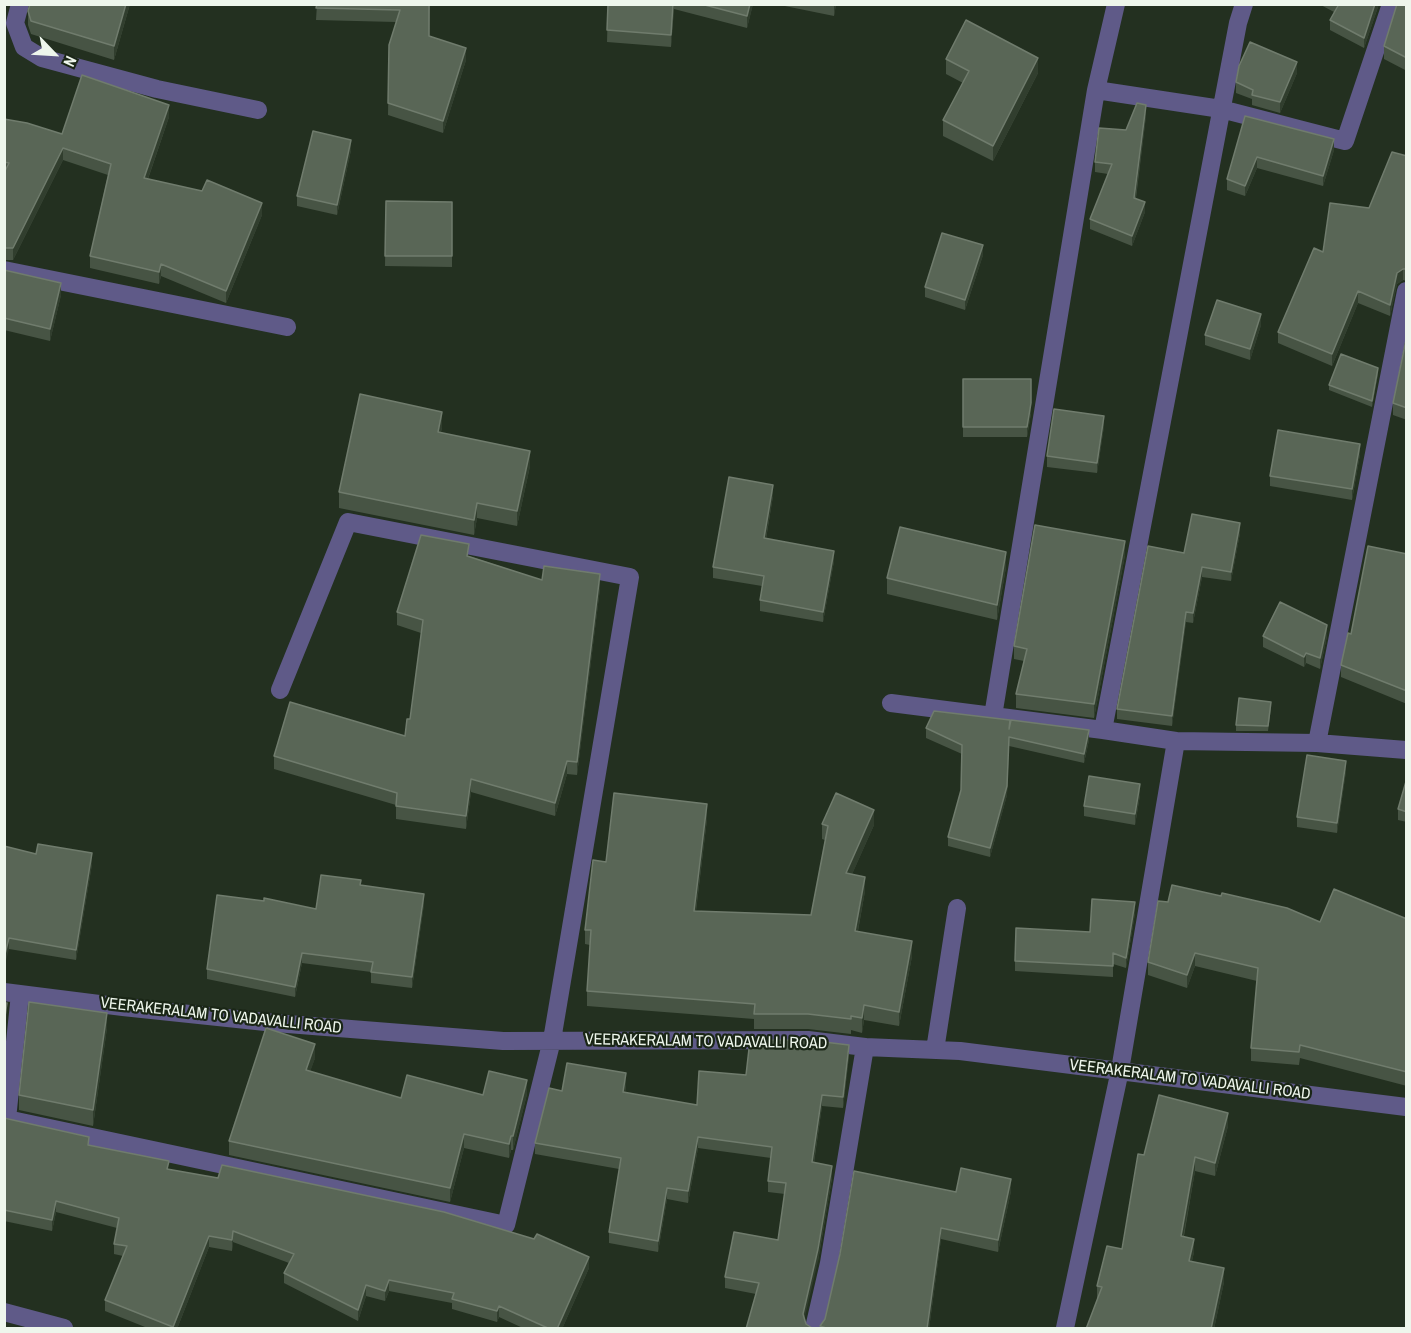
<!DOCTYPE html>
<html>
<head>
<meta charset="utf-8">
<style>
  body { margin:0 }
  #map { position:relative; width:1411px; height:1333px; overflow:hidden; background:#233020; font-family:"Archivo Narrow",sans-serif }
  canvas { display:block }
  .frame { position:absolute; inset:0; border:6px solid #eef6ec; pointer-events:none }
  .north { position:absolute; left:24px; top:24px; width:60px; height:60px; -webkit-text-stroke:4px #1a2616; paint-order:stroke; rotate:115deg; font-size:16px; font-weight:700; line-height:24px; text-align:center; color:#eef6ec }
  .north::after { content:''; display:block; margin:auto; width:21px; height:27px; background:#eef6ec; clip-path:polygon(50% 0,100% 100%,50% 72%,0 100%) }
</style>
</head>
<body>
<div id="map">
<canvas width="1411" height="1333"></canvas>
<div class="frame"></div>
<div class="north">N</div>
</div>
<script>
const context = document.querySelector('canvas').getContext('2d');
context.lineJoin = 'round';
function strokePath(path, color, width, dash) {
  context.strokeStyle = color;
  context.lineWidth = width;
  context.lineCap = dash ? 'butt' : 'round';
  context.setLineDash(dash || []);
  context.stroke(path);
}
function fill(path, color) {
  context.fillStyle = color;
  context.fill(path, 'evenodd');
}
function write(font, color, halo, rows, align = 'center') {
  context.font = font + ' "Archivo Narrow",sans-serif';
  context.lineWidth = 4.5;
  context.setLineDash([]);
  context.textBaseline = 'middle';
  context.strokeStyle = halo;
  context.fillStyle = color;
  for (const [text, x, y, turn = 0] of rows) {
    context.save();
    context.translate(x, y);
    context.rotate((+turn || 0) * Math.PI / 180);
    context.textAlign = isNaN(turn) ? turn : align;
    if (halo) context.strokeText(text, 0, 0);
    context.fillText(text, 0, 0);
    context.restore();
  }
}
strokePath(new Path2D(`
  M 20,4 L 15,23 L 24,47 L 42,58 L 157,89 L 258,110
  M 1116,4 L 1096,90 L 1221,109 L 1345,141 L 1391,4
  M 4,270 L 287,327
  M 891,703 L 1103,730 L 1176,741
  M 993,716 L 1096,90
  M 1103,730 L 1238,23 L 1244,4
  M 1317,743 L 1406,291
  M 4,992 L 123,1007 L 275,1023 L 503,1041 L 808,1040 L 865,1047 L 960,1051 L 1406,1107
  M 20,994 L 7,1119 L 506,1225 L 552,1040 L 630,577 L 348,522 L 280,690
  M 935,1050 L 957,908
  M 4,1312 L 64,1328
  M 814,1328 L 829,1263 L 865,1047
  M 1065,1328 L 1120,1070 L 1176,741 L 1317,743 L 1406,750`), '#5f5a88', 18);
fill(new Path2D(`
  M 130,4 L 114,60 L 31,34 L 28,25 L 28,11 Z
  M 317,4 L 430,4 L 429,36 L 466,60 L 443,133 L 388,115 L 389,45 L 396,22 L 316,20 Z
  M 608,4 L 753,4 L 747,28 L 674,9 L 671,47 L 607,42 Z
  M 775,4 L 836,4 L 834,16 Z
  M 1319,4 L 1379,4 L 1364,48 L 1330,30 L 1330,20 L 1334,12 Z
  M 1407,4 L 1407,71 L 1384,59 L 1384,46 Z
  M 946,59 L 1038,73 L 993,161 L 943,136 L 943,120 L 963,83 L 946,74 Z
  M 1297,73 L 1280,113 L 1252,105 L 1252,99 L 1236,93 L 1236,82 Z
  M 1146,116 L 1136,198 L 1145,212 L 1132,246 L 1090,229 L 1090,219 L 1108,174 L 1095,172 L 1095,162 L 1126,130 Z
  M 1245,116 L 1334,150 L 1323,186 L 1257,168 L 1245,196 L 1227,190 L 1227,179 Z
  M 169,117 L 148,179 L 262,215 L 226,303 L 161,276 L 159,284 L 90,268 L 90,256 L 108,175 L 63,160 L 13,260 L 4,260 L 4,119 L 62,134 Z
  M 351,150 L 337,215 L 297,206 L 297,196 Z
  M 1407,156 L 1407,281 L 1403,280 L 1397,284 L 1390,316 L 1358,303 L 1332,366 L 1278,343 L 1278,332 L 1323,252 L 1369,208 Z
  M 386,201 L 452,202 L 452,267 L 385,266 Z
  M 983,255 L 965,310 L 925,297 L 925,287 Z
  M 4,270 L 61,295 L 50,341 L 4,330 Z
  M 1261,325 L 1250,360 L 1205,345 L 1205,335 Z
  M 1407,335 L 1407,420 L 1393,415 L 1393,403 Z
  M 1378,374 L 1372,407 L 1329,390 L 1329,385 Z
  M 963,379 L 1031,379 L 1031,413 L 1027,437 L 963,437 Z
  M 1104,426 L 1097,473 L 1047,467 L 1047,456 Z
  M 442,427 L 441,432 L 530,466 L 517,526 L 477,518 L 474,535 L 339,508 L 339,492 Z
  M 1360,454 L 1352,500 L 1270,486 L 1270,476 Z
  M 773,496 L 766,539 L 834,561 L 823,622 L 760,611 L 760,600 L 762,586 L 713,578 L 713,567 Z
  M 1240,533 L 1231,581 L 1202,577 L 1193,623 L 1186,622 L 1172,726 L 1117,719 L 1117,709 L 1184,553 Z
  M 1407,554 L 1407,704 L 1341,677 L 1341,665 L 1351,634 Z
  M 1125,555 L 1094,718 L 1016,708 L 1016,694 L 1024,661 L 1014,659 L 1014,646 Z
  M 469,556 L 542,580 L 600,588 L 577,775 L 567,774 L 555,816 L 471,792 L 466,829 L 396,819 L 396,805 L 274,769 L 274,756 L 405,736 L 410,719 L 421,633 L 397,625 L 397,612 Z
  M 1006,567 L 997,620 L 887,594 L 887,578 Z
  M 1263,636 L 1327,636 L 1320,669 L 1306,663 L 1304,667 L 1263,647 Z
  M 1271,708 L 1268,731 L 1236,731 L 1236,725 Z
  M 1010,727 L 1089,740 L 1084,763 L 1009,746 L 1007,795 L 990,857 L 948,846 L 948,837 L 961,790 L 962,754 L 926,738 L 926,728 Z
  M 1346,771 L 1337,833 L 1297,827 L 1297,817 Z
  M 1407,778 L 1407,822 L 1398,820 L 1398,809 Z
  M 1140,795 L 1135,825 L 1084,816 L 1084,806 Z
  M 707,819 L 696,911 L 811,915 L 825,840 L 822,839 L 822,824 L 874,825 L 852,874 L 865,891 L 858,931 L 912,956 L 899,1026 L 864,1020 L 862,1033 L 851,1030 L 851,1034 L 808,1029 L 754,1029 L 754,1019 L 587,1006 L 587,991 L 590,945 L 585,944 L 585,930 L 606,862 Z
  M 4,846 L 36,854 L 92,864 L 76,960 L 9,949 Z
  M 361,885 L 424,904 L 412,988 L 371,983 L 371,972 L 302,963 L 295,997 L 207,979 L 207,969 L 316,909 Z
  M 1135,913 L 1126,968 L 1113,964 L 1113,977 L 1015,971 L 1015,961 L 1090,932 Z
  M 1407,919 L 1407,1086 L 1300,1058 L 1299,1065 L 1251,1061 L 1251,1048 L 1257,981 L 1195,966 L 1187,988 L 1148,975 L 1148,962 L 1320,922 Z
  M 107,1028 L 93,1126 L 19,1110 L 19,1095 Z
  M 849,1056 L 843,1108 L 822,1106 L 814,1163 L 832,1178 L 818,1261 L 756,1294 L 725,1288 L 725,1277 L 778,1240 L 785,1194 L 768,1192 L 768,1181 L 771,1158 L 698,1148 L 688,1203 L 667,1199 L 658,1252 L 609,1243 L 609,1232 L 619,1169 L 535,1154 L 535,1143 L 562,1091 L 626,1085 L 625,1093 L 697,1105 L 746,1075 Z
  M 315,1058 L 310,1071 L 401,1098 L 527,1094 L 513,1150 L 511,1150 L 509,1158 L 464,1148 L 450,1202 L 229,1155 L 229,1141 Z
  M 4,1118 L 89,1145 L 169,1169 L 589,1268 L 562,1329 L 525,1329 L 499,1317 L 497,1322 L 452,1309 L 452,1303 L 389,1291 L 385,1301 L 366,1296 L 358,1321 L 284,1283 L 284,1273 L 289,1263 L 233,1242 L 232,1251 L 209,1247 L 177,1329 L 150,1329 L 105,1311 L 105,1300 L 123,1256 L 114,1254 L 114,1244 L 117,1228 L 56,1212 L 52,1231 L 4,1221 Z
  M 1228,1126 L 1215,1176 L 1195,1171 L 1184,1236 L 1194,1252 L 1192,1261 L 1224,1282 L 1214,1329 L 1086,1329 L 1097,1300 L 1097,1286 L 1122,1249 L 1144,1155 Z
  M 1011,1191 L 998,1252 L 941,1239 L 929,1329 L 820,1329 L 820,1326 L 956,1192 Z`), '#475444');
fill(new Path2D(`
  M 126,4 L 130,4 L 114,60 L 114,46 Z
  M 673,4 L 674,9 L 671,47 L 671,35 Z
  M 750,4 L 753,4 L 747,28 L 747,16 Z
  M 834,4 L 836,4 L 834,16 Z
  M 1375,4 L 1379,4 L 1364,48 L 1364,38 Z
  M 466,48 L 466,60 L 443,133 L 443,121 Z
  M 1038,58 L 1038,73 L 993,161 L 993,146 Z
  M 1297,62 L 1297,73 L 1280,113 L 1280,102 Z
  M 169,105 L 169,117 L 144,190 L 144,178 Z
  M 1146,105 L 1146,116 L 1134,208 L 1134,198 Z
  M 1334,139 L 1334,150 L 1323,186 L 1323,176 Z
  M 351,140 L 351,150 L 337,215 L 337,205 Z
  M 63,148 L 63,160 L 13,260 L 13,248 Z
  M 1257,157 L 1257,168 L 1245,196 L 1245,186 Z
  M 1145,202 L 1145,212 L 1132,246 L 1132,236 Z
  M 262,203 L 262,215 L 226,303 L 226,291 Z
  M 983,245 L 983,255 L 965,310 L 965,300 Z
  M 161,264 L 161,276 L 159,284 L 159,272 Z
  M 1403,269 L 1403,280 L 1397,284 L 1390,316 L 1390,305 L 1397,273 Z
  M 61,283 L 61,295 L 50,341 L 50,329 Z
  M 1358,291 L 1358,303 L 1332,366 L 1332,354 Z
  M 1261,314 L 1261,325 L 1250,360 L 1250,349 Z
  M 1378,368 L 1378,374 L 1372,407 L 1372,401 Z
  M 1031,403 L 1031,413 L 1027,437 L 1027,427 Z
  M 442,412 L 442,427 L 438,447 L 438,432 Z
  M 1104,416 L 1104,426 L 1097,473 L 1097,463 Z
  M 1360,444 L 1360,454 L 1352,500 L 1352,489 Z
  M 530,451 L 530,466 L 517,526 L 517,511 Z
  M 773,485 L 773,496 L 764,549 L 764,538 Z
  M 477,503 L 477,518 L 474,535 L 474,520 Z
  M 1240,523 L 1240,533 L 1231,581 L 1231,572 Z
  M 1125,541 L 1125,555 L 1094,718 L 1094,704 Z
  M 834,551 L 834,561 L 823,622 L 823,612 Z
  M 1006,552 L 1006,567 L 997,620 L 997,605 Z
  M 1202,567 L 1202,577 L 1193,623 L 1193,613 Z
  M 600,574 L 600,588 L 577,775 L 577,762 Z
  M 1186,612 L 1186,622 L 1172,726 L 1172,716 Z
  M 1327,625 L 1327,636 L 1320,669 L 1320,658 Z
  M 1306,653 L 1306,663 L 1304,667 L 1304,657 Z
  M 1089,730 L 1089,740 L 1084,763 L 1084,754 Z
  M 1009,746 L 1007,795 L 990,857 L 990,848 Z
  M 567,761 L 567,774 L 555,816 L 555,803 Z
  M 1346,761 L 1346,771 L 1337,833 L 1337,823 Z
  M 471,779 L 471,792 L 466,829 L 466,816 Z
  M 1140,784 L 1140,795 L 1135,825 L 1135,814 Z
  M 707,804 L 707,819 L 694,925 L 694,911 Z
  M 874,810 L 874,825 L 846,888 L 846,873 Z
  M 92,853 L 92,864 L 76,960 L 76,950 Z
  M 865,877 L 865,891 L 855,946 L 855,931 Z
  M 424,894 L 424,904 L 412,988 L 412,977 Z
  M 1135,902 L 1135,913 L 1126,968 L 1126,958 Z
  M 9,938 L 9,949 L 4,969 L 4,958 Z
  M 912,941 L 912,956 L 899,1026 L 899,1012 Z
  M 302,953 L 302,963 L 295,997 L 295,987 Z
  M 1195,953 L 1195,966 L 1187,988 L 1187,975 Z
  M 7,1003 L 7,1014 L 4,1034 L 4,1023 Z
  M 864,1005 L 864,1020 L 862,1033 L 862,1018 Z
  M 107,1013 L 107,1028 L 93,1126 L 93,1110 Z
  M 315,1044 L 315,1058 L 306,1084 L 306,1070 Z
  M 849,1045 L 849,1056 L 843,1108 L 843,1097 Z
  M 626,1073 L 626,1085 L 623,1104 L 623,1092 Z
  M 527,1080 L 527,1094 L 513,1150 L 513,1136 Z
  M 822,1095 L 822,1106 L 812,1174 L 812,1162 Z
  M 1228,1113 L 1228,1126 L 1215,1176 L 1215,1163 Z
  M 464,1134 L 464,1148 L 450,1202 L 450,1188 Z
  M 511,1136 L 511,1150 L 509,1158 L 509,1144 Z
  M 698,1137 L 698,1148 L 688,1203 L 688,1191 Z
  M 1195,1157 L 1195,1171 L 1181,1249 L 1181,1236 Z
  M 832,1166 L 832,1178 L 818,1261 L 803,1325 L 803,1314 Z
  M 1011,1179 L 1011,1191 L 998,1252 L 998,1240 Z
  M 667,1188 L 667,1199 L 658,1252 L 658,1241 Z
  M 56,1201 L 56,1212 L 52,1231 L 52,1220 Z
  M 941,1228 L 941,1239 L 929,1329 L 927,1329 Z
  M 233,1231 L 233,1242 L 232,1251 L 232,1240 Z
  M 209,1236 L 209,1247 L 177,1329 L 173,1329 Z
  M 1194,1239 L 1194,1252 L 1189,1274 L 1189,1261 Z
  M 589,1257 L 589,1268 L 562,1329 L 557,1329 Z
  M 1224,1268 L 1224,1282 L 1214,1329 L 1211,1329 Z
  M 389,1280 L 389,1291 L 385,1301 L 385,1291 Z
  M 366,1285 L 366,1296 L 358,1321 L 358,1310 Z
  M 499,1306 L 499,1317 L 497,1322 L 497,1311 Z`), '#313e2e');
const building = new Path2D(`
  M 30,4 L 126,4 L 114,46 L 31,21 L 28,11 Z
  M 317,4 L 429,4 L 429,36 L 466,48 L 443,121 L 388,103 L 389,45 L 400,10 L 316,8 Z
  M 608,4 L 673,4 L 671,35 L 607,30 Z
  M 701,4 L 750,4 L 747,16 Z
  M 1339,4 L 1375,4 L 1364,38 L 1330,20 Z
  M 1397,4 L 1407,4 L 1407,58 L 1384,46 Z
  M 966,20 L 1038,58 L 993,146 L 943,120 L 969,71 L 946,59 Z
  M 1250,42 L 1297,62 L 1280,102 L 1252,95 L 1253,90 L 1236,82 L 1239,66 Z
  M 82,75 L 169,105 L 144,178 L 202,191 L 207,180 L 262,203 L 226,291 L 161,264 L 159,272 L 90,256 L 111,164 L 63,148 L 13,248 L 4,248 L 4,173 L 9,163 L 4,162 L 4,119 L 27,123 L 62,134 Z
  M 1137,103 L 1146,105 L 1134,198 L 1145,202 L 1132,236 L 1090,219 L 1112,164 L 1095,162 L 1099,128 L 1126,130 Z
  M 1245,116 L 1334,139 L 1323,176 L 1257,157 L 1245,186 L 1227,179 Z
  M 313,131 L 351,140 L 337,205 L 297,196 Z
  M 1392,152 L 1407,156 L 1407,269 L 1403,269 L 1397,273 L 1390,305 L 1358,291 L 1332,354 L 1278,332 L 1314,248 L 1323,252 L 1330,203 L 1369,208 Z
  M 386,201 L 452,202 L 452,256 L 385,256 Z
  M 942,233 L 983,245 L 965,300 L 925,287 Z
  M 4,270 L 61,283 L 50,329 L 4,318 Z
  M 1217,300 L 1261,314 L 1250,349 L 1205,335 Z
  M 1407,335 L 1407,408 L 1393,403 Z
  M 1341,354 L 1378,368 L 1372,401 L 1329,385 Z
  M 963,379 L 1031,379 L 1031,403 L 1027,427 L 963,427 Z
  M 360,394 L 442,412 L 438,432 L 530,451 L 517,511 L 477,503 L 474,520 L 339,492 Z
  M 1054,409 L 1104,416 L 1097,463 L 1047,456 Z
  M 1278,430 L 1360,444 L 1352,489 L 1270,476 Z
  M 729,477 L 773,485 L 764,538 L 834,551 L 823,612 L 760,600 L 764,576 L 713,567 Z
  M 1192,514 L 1240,523 L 1231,572 L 1202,567 L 1193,613 L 1186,612 L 1172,716 L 1117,709 L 1148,546 L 1184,553 Z
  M 1035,525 L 1125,541 L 1094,704 L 1016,694 L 1027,649 L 1014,646 Z
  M 900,527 L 1006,552 L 997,605 L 887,578 Z
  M 421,535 L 469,544 L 467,556 L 542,580 L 544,566 L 600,574 L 577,762 L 567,761 L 555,803 L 471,779 L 466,816 L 396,806 L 397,793 L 274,756 L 290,702 L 405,736 L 407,719 L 410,719 L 423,620 L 397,612 Z
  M 1368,546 L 1407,554 L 1407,691 L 1341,665 L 1348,633 L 1351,634 Z
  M 1280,602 L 1327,625 L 1320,658 L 1306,653 L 1304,657 L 1263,636 Z
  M 1239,698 L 1271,702 L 1268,726 L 1236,725 Z
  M 934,711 L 1010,720 L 1009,729 L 1011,720 L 1089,730 L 1084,754 L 1009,737 L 1007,786 L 990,848 L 948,837 L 961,790 L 962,745 L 926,728 Z
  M 1307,755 L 1346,761 L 1337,823 L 1297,817 Z
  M 1089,776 L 1140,784 L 1135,814 L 1084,806 Z
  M 1407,778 L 1407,812 L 1398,809 Z
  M 614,793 L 707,804 L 694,911 L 811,915 L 828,826 L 822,824 L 836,793 L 874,810 L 846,873 L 865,877 L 855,931 L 912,941 L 899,1012 L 864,1005 L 862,1018 L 851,1016 L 851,1019 L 808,1014 L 754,1014 L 755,1004 L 587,991 L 591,930 L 585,930 L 593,860 L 606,862 Z
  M 38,844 L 92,853 L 76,950 L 9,938 L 4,958 L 4,846 L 36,854 Z
  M 321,875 L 361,880 L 360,885 L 424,894 L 412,977 L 371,972 L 373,962 L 302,953 L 295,987 L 207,969 L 217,895 L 264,901 L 264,898 L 316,909 Z
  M 1172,885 L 1221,896 L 1222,893 L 1287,908 L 1320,922 L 1334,889 L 1407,919 L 1407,1072 L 1300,1045 L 1299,1052 L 1251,1048 L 1258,968 L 1195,953 L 1187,975 L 1148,962 L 1158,901 L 1168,902 Z
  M 1092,899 L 1135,902 L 1126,958 L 1113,953 L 1113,966 L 1015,961 L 1016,928 L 1090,932 Z
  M 29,1002 L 107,1013 L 93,1110 L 19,1095 Z
  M 4,1003 L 7,1003 L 4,1023 Z
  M 266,1028 L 315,1044 L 306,1070 L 401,1098 L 407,1075 L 483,1095 L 489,1071 L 527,1080 L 513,1136 L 511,1136 L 509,1144 L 464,1134 L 450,1188 L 229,1141 Z
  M 750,1040 L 807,1040 L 849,1045 L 843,1097 L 822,1095 L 812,1162 L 832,1166 L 818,1249 L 803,1314 L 806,1324 L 812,1328 L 812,1329 L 746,1329 L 759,1283 L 725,1277 L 734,1232 L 778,1240 L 786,1183 L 768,1181 L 772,1147 L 698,1137 L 688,1191 L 667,1188 L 658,1241 L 609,1232 L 621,1158 L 535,1143 L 549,1088 L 562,1091 L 567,1063 L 626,1073 L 623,1092 L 697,1105 L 699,1071 L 746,1075 Z
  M 1159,1095 L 1228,1113 L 1215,1163 L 1195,1157 L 1181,1236 L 1194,1239 L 1189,1261 L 1224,1268 L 1211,1329 L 1086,1329 L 1102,1287 L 1097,1286 L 1107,1246 L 1122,1249 L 1138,1154 L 1144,1155 Z
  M 4,1118 L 89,1137 L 88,1145 L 169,1161 L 167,1169 L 218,1178 L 222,1165 L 444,1212 L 534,1239 L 537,1234 L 589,1257 L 557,1329 L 550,1329 L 499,1306 L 497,1311 L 452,1299 L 454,1293 L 389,1280 L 385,1291 L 366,1285 L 358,1310 L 284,1273 L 294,1254 L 233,1231 L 232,1240 L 209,1236 L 173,1327 L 105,1300 L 127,1246 L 114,1244 L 119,1218 L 56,1201 L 52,1220 L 4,1210 Z
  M 961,1168 L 1011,1179 L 998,1240 L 941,1228 L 927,1329 L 829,1329 L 820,1326 L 825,1319 L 840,1254 L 854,1171 L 956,1192 Z`);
fill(building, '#596656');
strokePath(building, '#707c6d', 1.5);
write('16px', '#eef6ec', '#1a2616', [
  ["VEERAKERALAM TO VADAVALLI ROAD",221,1016,6],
  ["VEERAKERALAM TO VADAVALLI ROAD",706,1042,1],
  ["VEERAKERALAM TO VADAVALLI ROAD",1190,1080,7]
]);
</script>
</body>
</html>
